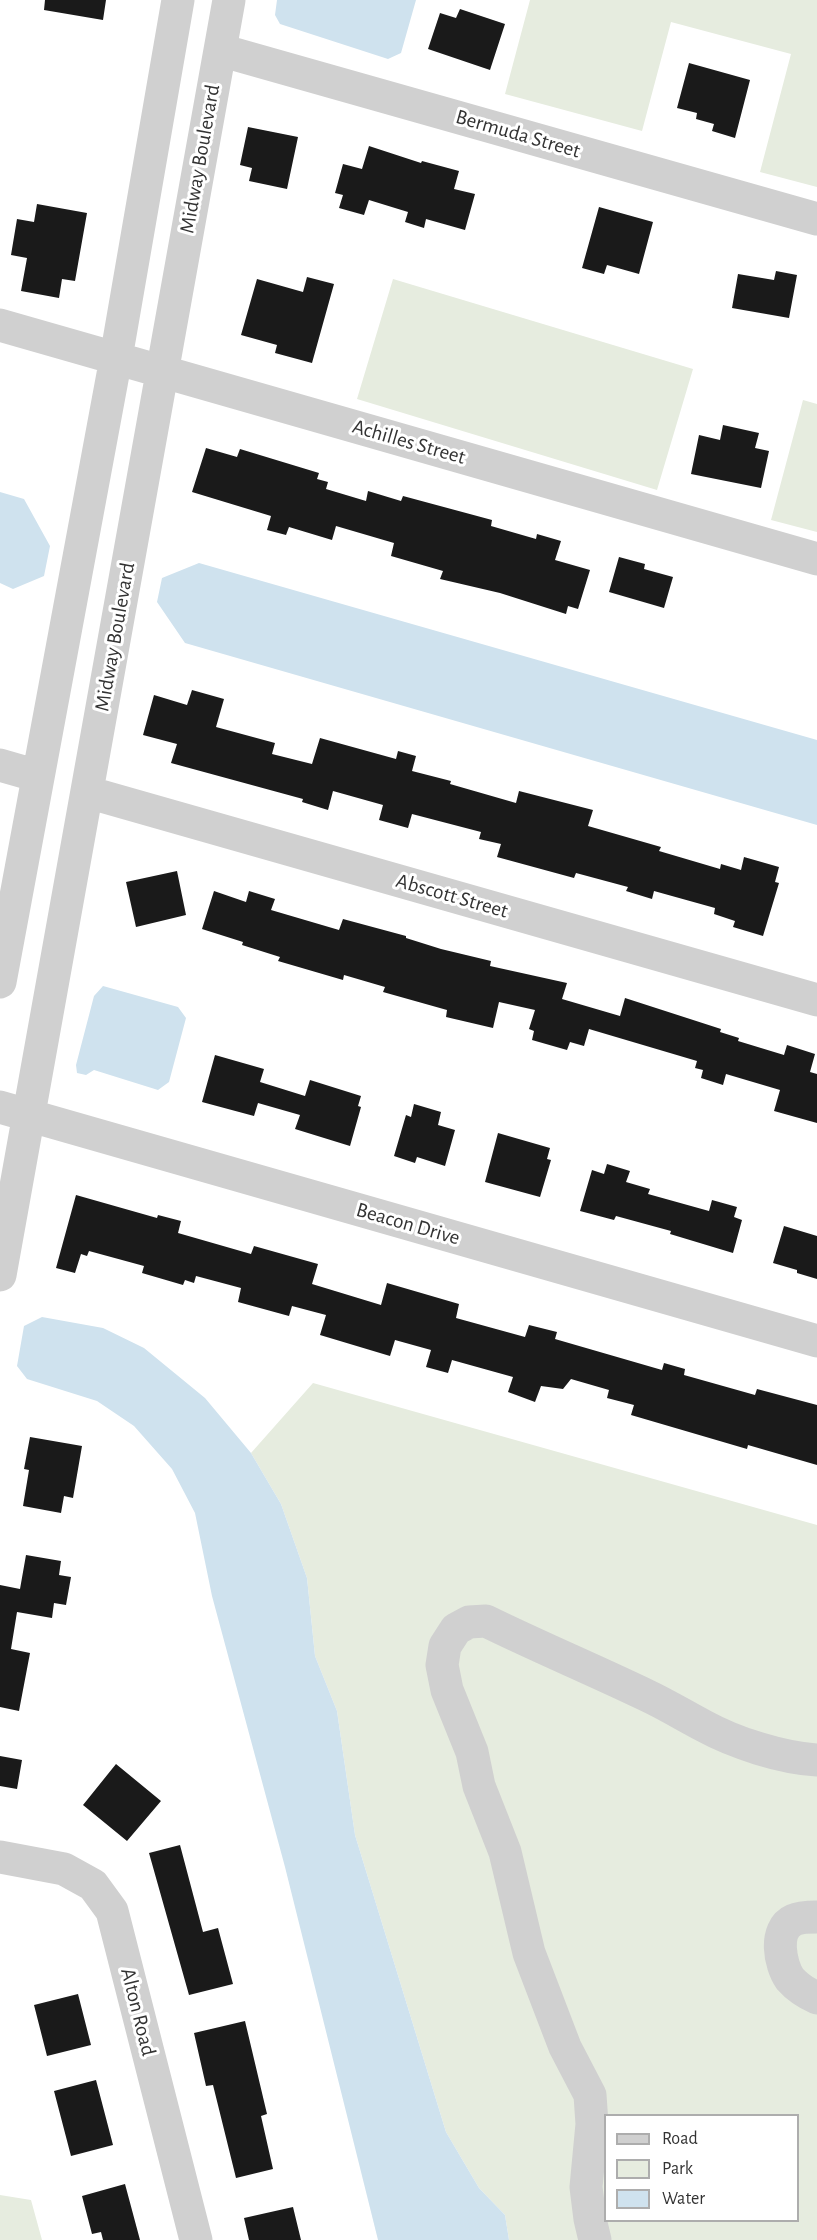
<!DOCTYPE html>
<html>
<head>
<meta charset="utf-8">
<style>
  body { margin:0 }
  #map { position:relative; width:817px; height:2240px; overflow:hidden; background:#fff; font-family:"Alegreya Sans",sans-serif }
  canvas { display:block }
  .legend { position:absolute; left:604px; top:2114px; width:195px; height:108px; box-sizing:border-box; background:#fff; border:2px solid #adadad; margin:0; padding:8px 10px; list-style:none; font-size:18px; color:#333 }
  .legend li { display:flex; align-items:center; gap:12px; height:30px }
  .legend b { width:30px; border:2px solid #adadad }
</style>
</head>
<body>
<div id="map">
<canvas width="817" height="2240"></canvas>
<ul class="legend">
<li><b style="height:8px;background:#d0d0d0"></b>Road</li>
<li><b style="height:16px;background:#e6ecdf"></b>Park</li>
<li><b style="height:16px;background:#cfe2ee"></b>Water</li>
</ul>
</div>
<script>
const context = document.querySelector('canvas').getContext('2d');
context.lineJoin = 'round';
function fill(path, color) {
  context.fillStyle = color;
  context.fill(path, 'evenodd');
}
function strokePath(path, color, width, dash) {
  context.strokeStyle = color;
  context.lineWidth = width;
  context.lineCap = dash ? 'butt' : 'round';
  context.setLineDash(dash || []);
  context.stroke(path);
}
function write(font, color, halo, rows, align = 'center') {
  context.font = font + ' "Alegreya Sans",sans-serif';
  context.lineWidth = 6;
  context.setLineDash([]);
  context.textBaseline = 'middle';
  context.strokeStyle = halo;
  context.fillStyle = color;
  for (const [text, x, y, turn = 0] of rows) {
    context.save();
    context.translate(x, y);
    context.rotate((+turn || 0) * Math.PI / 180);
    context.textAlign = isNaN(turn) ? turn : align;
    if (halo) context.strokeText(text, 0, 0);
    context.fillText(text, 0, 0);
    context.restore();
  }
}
fill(new Path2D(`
  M 530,0 L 817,0 L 817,187 L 760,172 L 791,54 L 671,22 L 642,131 L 505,94 Z
  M 393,279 L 693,369 L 657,490 L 357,399 Z
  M 803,400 L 817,404 L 817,532 L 771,520 Z
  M 313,1383 L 817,1525 L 817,2240 L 509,2240 L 505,2215 L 479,2188 L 446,2132 L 355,1835 L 337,1711 L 315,1656 L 307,1578 L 281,1504 L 251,1453 ZM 606,2116 L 798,2116 L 798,2220 L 606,2220 Z
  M 0,2195 L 31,2200 L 42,2240 L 0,2240 Z`), '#e6ecdf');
fill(new Path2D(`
  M 277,0 L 416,0 L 401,53 L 388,59 L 280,24 L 275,15 Z
  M 0,492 L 24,499 L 50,546 L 44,576 L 13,589 L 0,583 Z
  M 199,563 L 817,740 L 817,825 L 185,643 L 157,602 L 162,578 Z
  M 103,986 L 178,1007 L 186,1018 L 169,1082 L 158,1090 L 94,1070 L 86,1075 L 77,1073 L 76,1065 L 94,996 Z
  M 42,1317 L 103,1328 L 144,1348 L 205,1398 L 251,1453 L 281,1504 L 307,1578 L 315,1656 L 337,1711 L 355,1835 L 446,2132 L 479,2188 L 505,2215 L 509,2240 L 378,2240 L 285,1867 L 212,1596 L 195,1513 L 172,1469 L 134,1426 L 97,1401 L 27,1379 L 17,1366 L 24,1326 Z`), '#cfe2ee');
fill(new Path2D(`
  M 45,0 L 106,0 L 103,20 L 44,10 Z
  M 460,9 L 505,24 L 490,70 L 428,49 L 440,13 L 456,18 Z
  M 689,63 L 750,80 L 735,138 L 712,131 L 714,124 L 696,119 L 697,113 L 677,108 Z
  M 248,127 L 298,137 L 287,189 L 249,181 L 252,168 L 240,165 Z
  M 369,146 L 421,163 L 422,161 L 459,171 L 454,189 L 475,194 L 465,230 L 426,219 L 424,228 L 405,222 L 408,212 L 369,200 L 364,215 L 339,208 L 343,195 L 335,193 L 343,164 L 362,169 Z
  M 37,204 L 87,213 L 75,281 L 62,279 L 59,298 L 21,291 L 27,258 L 11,255 L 17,219 L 34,222 Z
  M 599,207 L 653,222 L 639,274 L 607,265 L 604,274 L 582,268 Z
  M 776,271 L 797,275 L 789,318 L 732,308 L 738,274 L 774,280 Z
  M 307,277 L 334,284 L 312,363 L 275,353 L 277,345 L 241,335 L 257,279 L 303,292 Z
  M 723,425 L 759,433 L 755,448 L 769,451 L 761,488 L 691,474 L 699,435 L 720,440 Z
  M 206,448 L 237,457 L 240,449 L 319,473 L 317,479 L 328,482 L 326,489 L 366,501 L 368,491 L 401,501 L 403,496 L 492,520 L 491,526 L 536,539 L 537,534 L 561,541 L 555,560 L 590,570 L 578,609 L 568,606 L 566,614 L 500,593 L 440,579 L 443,571 L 391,556 L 394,543 L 336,526 L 332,540 L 289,527 L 286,535 L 267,530 L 271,516 L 192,492 Z
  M 619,557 L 645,564 L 644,569 L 673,577 L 664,608 L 609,592 Z
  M 192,690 L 224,699 L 216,727 L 275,743 L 272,754 L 312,764 L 320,738 L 396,759 L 398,751 L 416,756 L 412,771 L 451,781 L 450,784 L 516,803 L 519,791 L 593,810 L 588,826 L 661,847 L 659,851 L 720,869 L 721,864 L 741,870 L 744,857 L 779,867 L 775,882 L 779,883 L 763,936 L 733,927 L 735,921 L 714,914 L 715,908 L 654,891 L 652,899 L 626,891 L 628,887 L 576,873 L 574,878 L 497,857 L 501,844 L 479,839 L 481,832 L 412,814 L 408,828 L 379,820 L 383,805 L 333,791 L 328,810 L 302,802 L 303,799 L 171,763 L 177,744 L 143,735 L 154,695 L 187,705 Z
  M 177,871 L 186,915 L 136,927 L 126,882 Z
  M 214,891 L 246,902 L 249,891 L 275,899 L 271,910 L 339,930 L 343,919 L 406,936 L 406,938 L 441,949 L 491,961 L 490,966 L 567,983 L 562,999 L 620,1016 L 625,998 L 721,1029 L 720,1032 L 739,1038 L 738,1041 L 784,1055 L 787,1045 L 815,1054 L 810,1072 L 817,1074 L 817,1123 L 774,1111 L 780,1090 L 726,1074 L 723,1085 L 701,1078 L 703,1070 L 695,1068 L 697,1061 L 589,1029 L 584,1046 L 570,1042 L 567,1050 L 532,1040 L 534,1031 L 529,1029 L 535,1010 L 499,1002 L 493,1028 L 446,1017 L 447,1010 L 383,992 L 385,987 L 344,975 L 343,980 L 278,961 L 280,957 L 242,945 L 243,942 L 202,929 Z
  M 215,1055 L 264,1069 L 260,1082 L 305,1096 L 310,1080 L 361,1096 L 358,1106 L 361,1107 L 350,1146 L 295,1129 L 300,1115 L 258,1103 L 254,1116 L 202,1102 Z
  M 414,1104 L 441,1112 L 438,1125 L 455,1130 L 445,1166 L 417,1157 L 415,1163 L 394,1156 L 406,1115 L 411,1117 Z
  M 498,1133 L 550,1148 L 547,1159 L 551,1160 L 540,1197 L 485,1182 Z
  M 607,1164 L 630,1171 L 626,1182 L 650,1189 L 648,1194 L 709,1211 L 712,1200 L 737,1207 L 734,1217 L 742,1220 L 733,1253 L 670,1234 L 671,1231 L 616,1216 L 614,1220 L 580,1211 L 592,1170 L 604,1174 Z
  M 76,1195 L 157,1218 L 158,1215 L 181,1221 L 178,1233 L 251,1254 L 254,1246 L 318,1264 L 312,1284 L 381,1305 L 387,1283 L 459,1304 L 456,1318 L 525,1337 L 529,1325 L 557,1332 L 555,1339 L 662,1370 L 664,1363 L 685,1369 L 684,1375 L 755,1395 L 757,1389 L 817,1405 L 817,1465 L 748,1445 L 747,1449 L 631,1415 L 634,1405 L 607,1398 L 609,1390 L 571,1379 L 563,1389 L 541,1386 L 535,1402 L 508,1392 L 513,1377 L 452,1360 L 448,1373 L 426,1367 L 431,1350 L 395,1340 L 390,1356 L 320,1335 L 326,1315 L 292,1306 L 289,1316 L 238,1302 L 241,1288 L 196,1276 L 194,1283 L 185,1280 L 183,1285 L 142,1273 L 144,1266 L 89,1251 L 87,1256 L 81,1254 L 75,1273 L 56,1268 Z
  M 784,1226 L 817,1236 L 817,1279 L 797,1273 L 797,1270 L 773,1263 Z
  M 30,1437 L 82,1446 L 73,1498 L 64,1496 L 61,1513 L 23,1506 L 29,1470 L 24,1469 Z
  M 26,1555 L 61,1561 L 59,1575 L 71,1577 L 66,1605 L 54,1603 L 52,1618 L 17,1612 L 11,1649 L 30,1653 L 19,1711 L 0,1707 L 0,1585 L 20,1589 Z
  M 0,1756 L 22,1760 L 17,1789 L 0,1786 Z
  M 116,1764 L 161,1801 L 127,1841 L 83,1805 Z
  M 180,1845 L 203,1932 L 218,1928 L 233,1984 L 189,1995 L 149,1853 Z
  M 78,1994 L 91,2045 L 47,2056 L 34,2005 Z
  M 245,2021 L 267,2114 L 261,2116 L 273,2169 L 236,2178 L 213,2085 L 206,2086 L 194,2033 Z
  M 96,2080 L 113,2145 L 71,2156 L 54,2091 Z
  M 125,2184 L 140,2240 L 103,2240 L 101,2232 L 92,2234 L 82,2196 Z
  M 293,2207 L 301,2240 L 249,2240 L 244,2218 Z`), '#1a1a1a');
strokePath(new Path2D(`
  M 220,50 L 817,219
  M 0,325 L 817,559
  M 0,765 L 38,776
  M 87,792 L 817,1000
  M 0,982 L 116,358 L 178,0
  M 0,1107 L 817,1341
  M 0,1275 L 229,0
  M 0,1857 L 64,1869 L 93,1885 L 112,1911 L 196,2240
  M 817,1917 C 810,1917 800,1917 794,1920 C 773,1929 780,1965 790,1979 C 797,1987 808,1994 817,1998
  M 595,2240 L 590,2219 L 586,2187 L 592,2124 L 590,2095 L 565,2047 L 529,1953 L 505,1852 L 479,1786 L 472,1752 L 447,1690 L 442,1665 L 445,1646 L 456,1629 L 469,1622 L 486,1621 C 539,1647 594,1670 648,1696 C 667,1705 685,1716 704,1726 C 735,1743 782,1758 817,1760`), '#d0d0d0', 33);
write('21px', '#333', '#fff', [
  ["Bermuda Street",518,134,16],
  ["Midway Boulevard",200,159,-80],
  ["Achilles Street",409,442,16],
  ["Midway Boulevard",115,637,-80],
  ["Abscott Street",452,896,16],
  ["Beacon Drive",408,1224,16],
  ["Alton Road",138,2012,76]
]);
</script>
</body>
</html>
